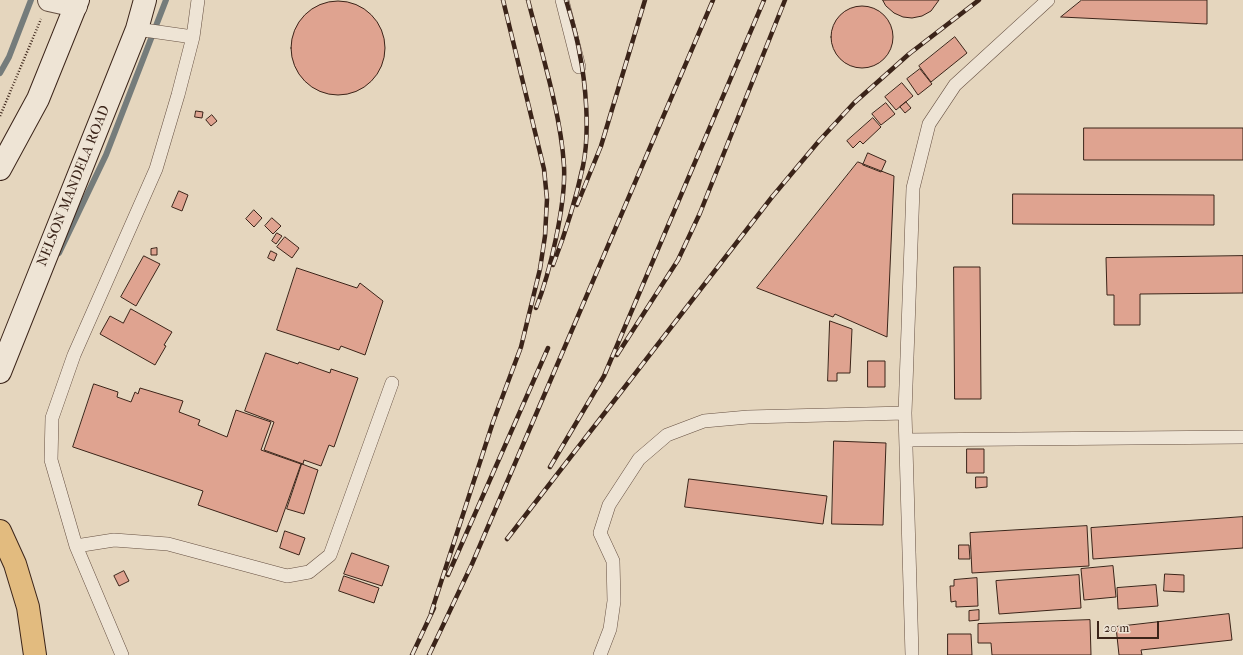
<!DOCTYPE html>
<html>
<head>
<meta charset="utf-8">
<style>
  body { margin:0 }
  #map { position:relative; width:1243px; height:655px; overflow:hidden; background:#e5d6be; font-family:"IM FELL French Canon",serif }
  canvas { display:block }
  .scale { position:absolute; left:1097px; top:621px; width:62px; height:18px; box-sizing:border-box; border:2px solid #3b2419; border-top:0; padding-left:5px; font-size:12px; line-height:14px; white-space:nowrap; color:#3b2419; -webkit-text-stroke:3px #eee4d5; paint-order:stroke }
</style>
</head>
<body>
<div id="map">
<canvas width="1243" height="655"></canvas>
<div class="scale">20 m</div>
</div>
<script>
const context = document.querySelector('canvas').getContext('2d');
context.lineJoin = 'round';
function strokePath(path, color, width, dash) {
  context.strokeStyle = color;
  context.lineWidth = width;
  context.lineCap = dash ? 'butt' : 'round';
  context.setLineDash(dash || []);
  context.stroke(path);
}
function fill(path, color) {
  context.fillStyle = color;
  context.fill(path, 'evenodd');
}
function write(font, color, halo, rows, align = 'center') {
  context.font = font + ' "IM FELL French Canon",serif';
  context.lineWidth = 4;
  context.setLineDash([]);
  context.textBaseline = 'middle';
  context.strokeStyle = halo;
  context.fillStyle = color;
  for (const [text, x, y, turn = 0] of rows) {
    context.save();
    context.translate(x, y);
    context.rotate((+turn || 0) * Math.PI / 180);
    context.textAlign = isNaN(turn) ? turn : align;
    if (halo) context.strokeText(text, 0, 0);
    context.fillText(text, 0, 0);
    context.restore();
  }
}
strokePath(new Path2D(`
  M 0,73 L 9,57 L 31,0
  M 59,253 L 106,155 L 166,0`), '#757c7b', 6);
const building = new Path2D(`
  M 883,0 L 939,0 L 931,11 L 922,16 L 912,18 L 903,17 L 894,13 L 886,6 Z
  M 1082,0 L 1207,0 L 1207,24 L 1061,17 Z
  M291 48a47 47 0 1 1 94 0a47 47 0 1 1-94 0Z
  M831 37a31 31 0 1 1 62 0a31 31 0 1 1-62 0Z
  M 955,37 L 967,53 L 931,82 L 919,66 Z
  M 920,69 L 932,84 L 918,95 L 907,79 Z
  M 902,83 L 913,96 L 896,110 L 885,97 Z
  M 906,102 L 911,108 L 905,113 L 900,107 Z
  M 886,103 L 895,114 L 881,125 L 872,114 Z
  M 196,111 L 203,112 L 202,118 L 195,117 Z
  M 212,115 L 217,121 L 211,126 L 206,120 Z
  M 873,118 L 881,127 L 863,144 L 860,141 L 853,148 L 847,141 Z
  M 1084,128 L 1243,128 L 1243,160 L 1084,160 Z
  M 868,153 L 886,161 L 881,172 L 863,165 Z
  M 858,162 L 894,176 L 887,337 L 835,314 L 833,317 L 757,288 Z
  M 179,191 L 188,195 L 182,211 L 172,207 Z
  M 1013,194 L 1214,195 L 1214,225 L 1013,224 Z
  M 254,210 L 262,218 L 254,227 L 246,219 Z
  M 272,218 L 281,226 L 273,234 L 265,226 Z
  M 277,233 L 282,236 L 276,244 L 272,241 Z
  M 285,237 L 299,248 L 292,258 L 277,247 Z
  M 157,248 L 157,255 L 151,255 L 151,249 Z
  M 271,251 L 277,254 L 274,261 L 268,258 Z
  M 144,256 L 160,264 L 136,306 L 121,297 Z
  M 1243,256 L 1243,293 L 1140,294 L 1140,325 L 1114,325 L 1114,295 L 1107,295 L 1106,258 Z
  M 954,267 L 980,267 L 981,399 L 955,399 Z
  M 297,268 L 357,288 L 360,283 L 383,301 L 365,355 L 341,346 L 339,350 L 277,330 Z
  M 131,309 L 172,332 L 164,345 L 166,346 L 155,365 L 100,334 L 110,316 L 123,323 Z
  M 830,321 L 852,329 L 850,373 L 837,373 L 837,381 L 828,381 Z
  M 266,353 L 298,364 L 299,362 L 330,373 L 331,369 L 358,378 L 334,447 L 329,445 L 321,466 L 304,460 L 303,464 L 264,450 L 274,422 L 245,411 Z
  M 868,361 L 885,361 L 885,387 L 868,387 Z
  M 94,384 L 118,392 L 117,397 L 131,402 L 135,392 L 138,394 L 140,388 L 183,401 L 179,412 L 200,420 L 198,425 L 227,437 L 236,410 L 271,422 L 261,450 L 301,464 L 277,532 L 198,505 L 203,491 L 73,447 Z
  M 834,441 L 886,443 L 883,525 L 832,524 Z
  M 967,449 L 984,449 L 984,473 L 967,473 Z
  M 302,464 L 318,470 L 304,514 L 287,509 Z
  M 976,477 L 987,477 L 987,487 L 976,488 Z
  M 689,479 L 827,496 L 823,524 L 685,507 Z
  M 1243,517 L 1243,548 L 1093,559 L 1091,528 Z
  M 1087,526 L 1089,566 L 972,573 L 970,533 Z
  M 285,531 L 305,538 L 299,555 L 280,548 Z
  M 959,545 L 969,545 L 970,559 L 959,559 Z
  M 352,553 L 389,566 L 382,586 L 344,574 Z
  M 1113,566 L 1116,597 L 1084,600 L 1081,569 Z
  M 124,571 L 129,581 L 119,586 L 114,576 Z
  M 1165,574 L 1184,575 L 1184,592 L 1164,591 Z
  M 1079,575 L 1081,608 L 999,614 L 996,581 Z
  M 344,576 L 379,588 L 374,603 L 339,591 Z
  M 977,578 L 978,606 L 956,607 L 956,601 L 951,602 L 950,586 L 954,586 L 954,580 Z
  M 1156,585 L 1158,606 L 1118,609 L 1117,588 Z
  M 979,610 L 979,620 L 969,621 L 969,611 Z
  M 1229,614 L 1232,640 L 1141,650 L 1142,655 L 1119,655 L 1116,627 Z
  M 1090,620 L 1091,655 L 992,655 L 991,643 L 978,643 L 978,624 Z
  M 948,634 L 971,634 L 972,655 L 948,655 Z`);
fill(building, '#dfa390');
strokePath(building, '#3b2419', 1);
const service = new Path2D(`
  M 562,0 L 579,67
  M 137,29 L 193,37
  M 906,440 L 1243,437
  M 76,546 L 114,540 L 168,544 L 287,576 L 309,572 L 330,555 L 392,383
  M 122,655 L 76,546 L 51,460 L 52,418 L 74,355 L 156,169 L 178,95 L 193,37 L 198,0
  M 600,655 L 610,629 L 614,601 L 613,561 L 600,533 L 609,505 L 639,459 L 667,435 L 704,421 L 748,417 L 905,413
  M 912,655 L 905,413 L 913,188 L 929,124 L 955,85 L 1048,0`);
const tertiary = new Path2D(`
  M 49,0 L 76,6`);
const secondary = new Path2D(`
  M 0,169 L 38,99 L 78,0
  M 0,372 L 137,29 L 145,0`);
const primary = new Path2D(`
  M 0,531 L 15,564 L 28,607 L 35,655`);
strokePath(service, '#665042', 14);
strokePath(tertiary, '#665042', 24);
strokePath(secondary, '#3b2419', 24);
strokePath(primary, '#3b2419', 24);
strokePath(new Path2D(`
  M 0,116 L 41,19`), '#3b2419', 2.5, [1, 2]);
strokePath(service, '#eee4d5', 13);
strokePath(tertiary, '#eee4d5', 22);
strokePath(secondary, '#eee4d5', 22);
strokePath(primary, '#e2bb7f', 22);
const rail = new Path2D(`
  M 528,0 C 541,51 561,114 564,166 C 566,204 550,273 536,308
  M 577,205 L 601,146 L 645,0
  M 553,265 C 565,234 576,199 583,166 C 590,132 586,84 579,50 C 576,33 571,17 566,0
  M 617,355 L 678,260 L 700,213 L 785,0
  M 550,467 L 604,376 L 764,0
  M 507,539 L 772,197 L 819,141 L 854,103 L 909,54 L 979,0
  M 448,575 L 548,348
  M 431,613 L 493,422 L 521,347 L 540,269 L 545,236 L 547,199 L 544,169 L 503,0
  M 412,655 L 434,608
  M 429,655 L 472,564 L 713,0`);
strokePath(rail, '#3b2419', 4.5);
strokePath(rail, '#eee4d5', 3, [9]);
write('14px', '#3b2419', '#eee4d5', [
  ["NELSON MANDELA ROAD",74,186,-68]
]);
</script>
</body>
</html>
